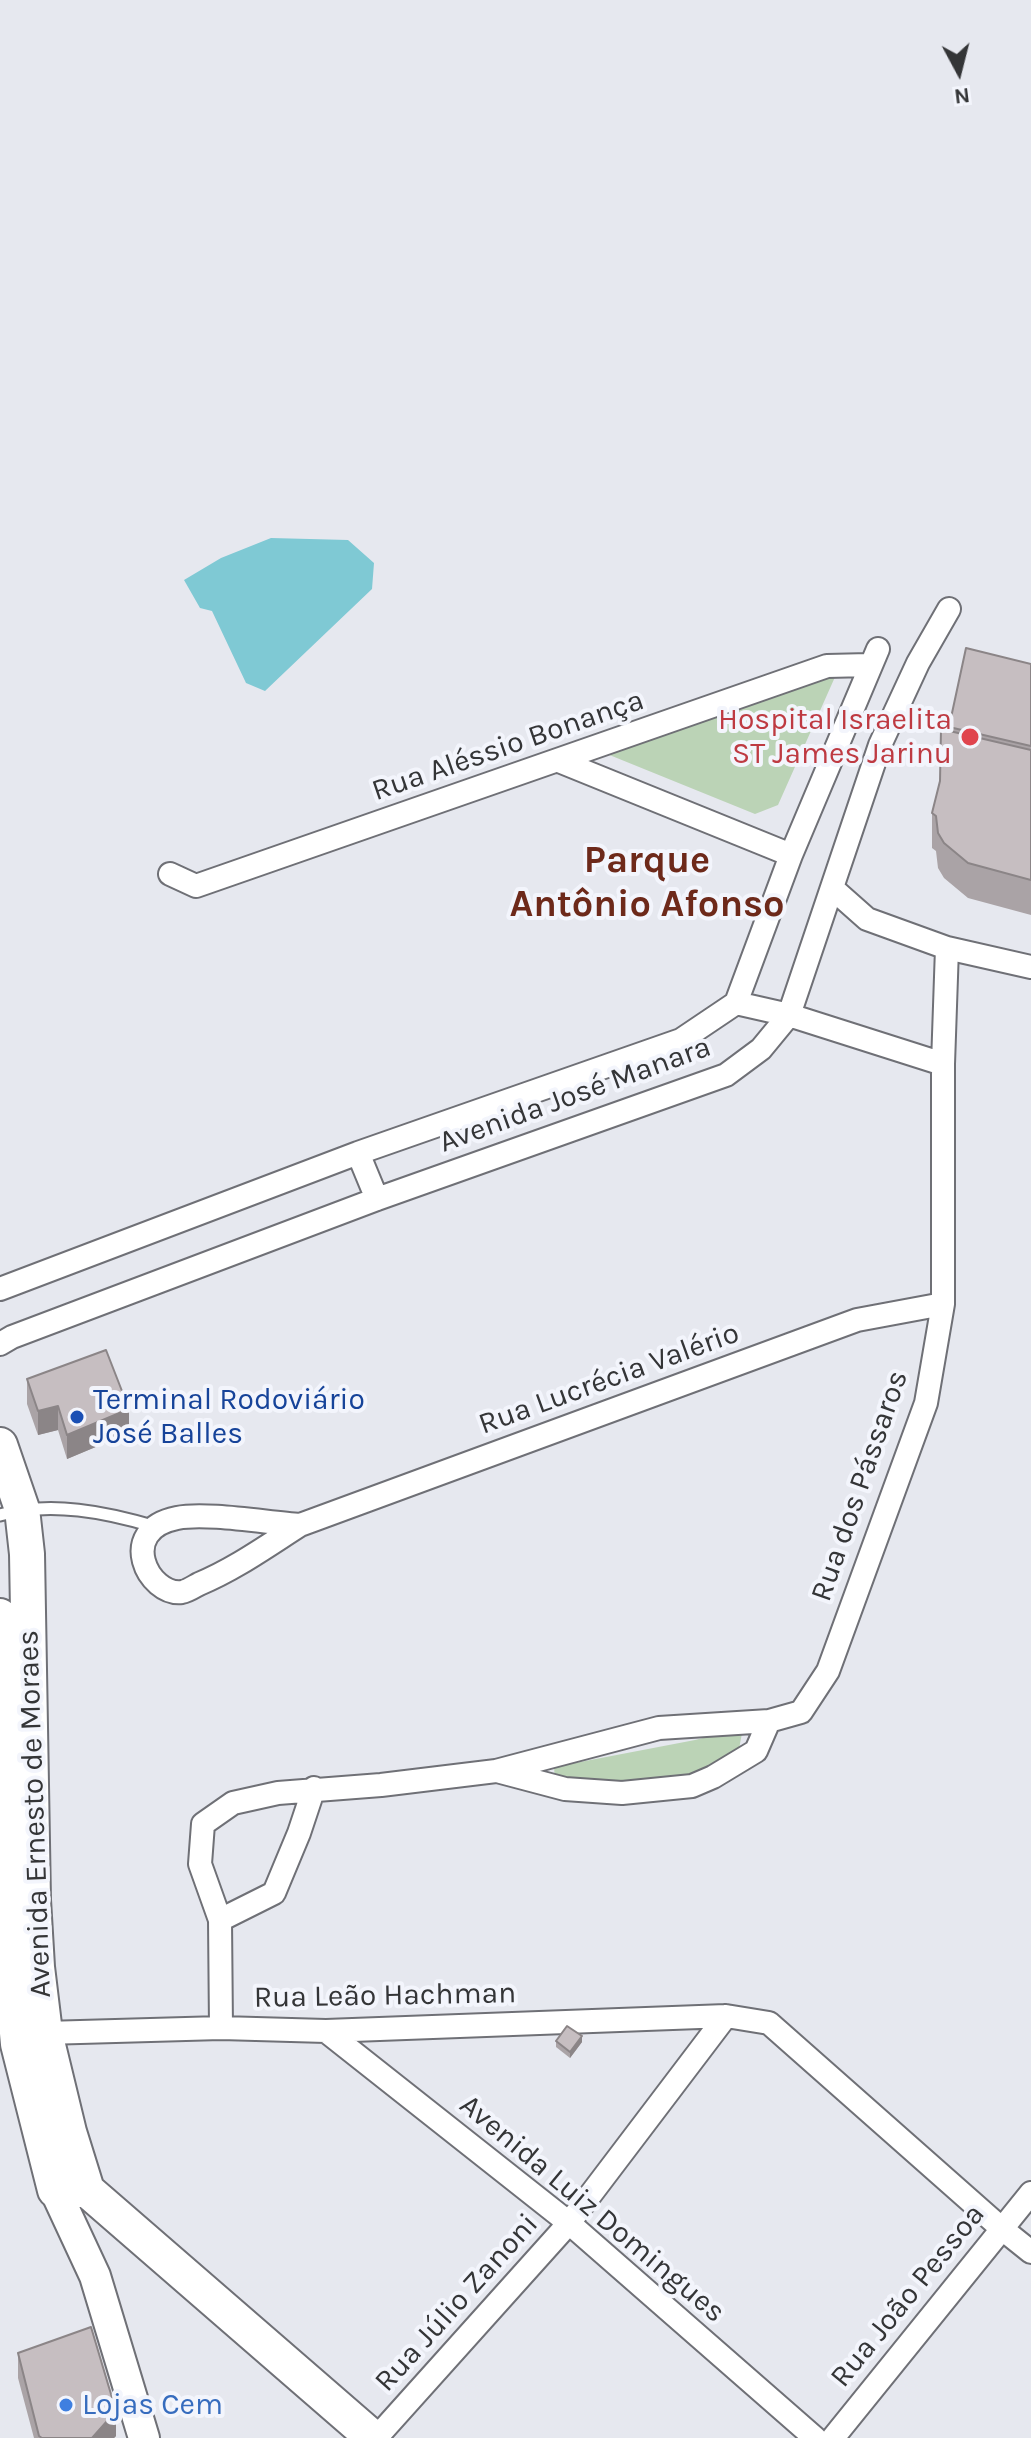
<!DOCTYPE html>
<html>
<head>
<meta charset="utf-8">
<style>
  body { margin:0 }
  #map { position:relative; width:1031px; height:2438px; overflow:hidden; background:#e6e8ef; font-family:Karla,sans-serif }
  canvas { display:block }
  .north { position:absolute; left:919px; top:32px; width:80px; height:80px; -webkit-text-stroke:6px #f3f5fc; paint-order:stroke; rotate:173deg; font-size:22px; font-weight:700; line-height:32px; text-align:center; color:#343537 }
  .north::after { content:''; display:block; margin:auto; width:28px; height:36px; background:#343537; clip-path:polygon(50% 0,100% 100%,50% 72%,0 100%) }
</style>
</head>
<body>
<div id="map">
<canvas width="1031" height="2438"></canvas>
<div class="north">N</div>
</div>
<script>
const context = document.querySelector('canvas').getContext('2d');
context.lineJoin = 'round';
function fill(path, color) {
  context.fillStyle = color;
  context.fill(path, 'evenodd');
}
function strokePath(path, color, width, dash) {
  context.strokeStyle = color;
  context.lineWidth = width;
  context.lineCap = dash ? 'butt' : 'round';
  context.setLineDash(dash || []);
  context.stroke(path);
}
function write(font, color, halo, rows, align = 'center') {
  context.font = font + ' Karla,sans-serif';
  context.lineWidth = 8;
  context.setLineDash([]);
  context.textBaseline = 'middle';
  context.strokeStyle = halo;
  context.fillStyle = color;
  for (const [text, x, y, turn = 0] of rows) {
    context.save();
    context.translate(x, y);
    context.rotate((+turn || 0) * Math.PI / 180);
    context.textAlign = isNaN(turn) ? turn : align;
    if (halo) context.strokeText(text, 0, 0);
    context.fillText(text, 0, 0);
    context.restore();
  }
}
fill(new Path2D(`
  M 821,669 L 835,677 L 778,805 L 755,814 L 607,754 Z
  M 743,1728 L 739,1749 L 698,1774 L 603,1787 L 555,1781 L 554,1767 L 695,1740 Z`), '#bbd3b6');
fill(new Path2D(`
  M 271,538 L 348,540 L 374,563 L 372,589 L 265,691 L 246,683 L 212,611 L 200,608 L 184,580 L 221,558 Z`), '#7fc9d4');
const lane = new Path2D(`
  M 0,1515 C 51,1501 106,1512 156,1527`);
const street = new Path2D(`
  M 559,761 L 791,855
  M 170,874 L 196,886 L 827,666 L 869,665
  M 832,888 L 867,919 L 947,948 L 1031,967
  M 736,1003 L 789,1015 L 943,1064
  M 358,1153 L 377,1199
  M 0,1289 L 358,1153 L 681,1040 L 736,1003 L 791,855 L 878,649
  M 0,1344 L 12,1337 L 377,1199 L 726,1075 L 761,1049 L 789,1015 L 880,745 L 918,663 L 949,609
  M 300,1525 C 268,1523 206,1512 177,1518 C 116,1530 148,1596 182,1592 C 188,1591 195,1586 199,1584 C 235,1569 267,1546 300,1525 L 857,1320 L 943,1304
  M 497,1771 L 565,1789 L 622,1793 L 692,1786 L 713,1777 L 756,1751 L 769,1721
  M 220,1920 L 274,1893 L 299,1833 L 314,1788
  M 221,2028 L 220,1920 L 200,1864 L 203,1824 L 233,1803 L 278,1793 L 381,1785 L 496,1771 L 659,1728 L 769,1721 L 801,1712 L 828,1671 L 926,1403 L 943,1304 L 943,1064 L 947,948
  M 326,2031 L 569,2223 L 815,2438
  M 45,2033 L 221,2028 L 326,2031 L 726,2016 L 769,2023 L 1001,2228 L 1031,2252
  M 376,2438 L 569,2223 L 726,2016
  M 833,2438 L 1031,2193`);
const secondary = new Path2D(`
  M 55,2190 L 95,2276 L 144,2438`);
const primary = new Path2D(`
  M 0,1445 L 22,1509 L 27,1554 L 33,1900 L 37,1967 L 45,2033 L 69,2132 L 87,2190
  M 0,1616 L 8,1933 L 18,2044 L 55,2190 L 87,2190 L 373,2438`);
strokePath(lane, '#6f7076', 15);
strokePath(street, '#6f7076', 26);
strokePath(secondary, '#6f7076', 34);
strokePath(primary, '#6f7076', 38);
strokePath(lane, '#fff', 11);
strokePath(street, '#fff', 22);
strokePath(secondary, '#fff', 30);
strokePath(primary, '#fff', 34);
fill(new Path2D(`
  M 1031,664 L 1031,915 L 968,898 L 944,878 L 938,868 L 936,851 L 932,848 L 932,813 L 940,781 L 949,727 Z
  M 27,1379 L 129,1433 L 67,1459 L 58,1430 L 38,1435 L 27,1404 Z
  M 556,2041 L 582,2042 L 570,2058 L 556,2047 Z
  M 18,2353 L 116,2436 L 114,2438 L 34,2438 L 18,2378 Z`), '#aaa3a6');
fill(new Path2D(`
  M 58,1406 L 58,1430 L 38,1435 L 38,1411 Z
  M 129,1409 L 129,1433 L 67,1459 L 67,1435 Z
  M 582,2036 L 582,2042 L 570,2058 L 570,2052 Z
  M 116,2411 L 116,2436 L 114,2438 L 92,2438 Z`), '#8b8587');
const building = new Path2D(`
  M 966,648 L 1031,664 L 1031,746 L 949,727 Z
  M 941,729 L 1031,750 L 1031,880 L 968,863 L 944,843 L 938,833 L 936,816 L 932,813 L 940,781 Z
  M 106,1350 L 129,1409 L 67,1435 L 58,1406 L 38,1411 L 27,1379 Z
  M 567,2026 L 582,2036 L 570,2052 L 556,2041 Z
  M 91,2327 L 116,2411 L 92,2438 L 42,2438 L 39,2436 L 18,2353 Z`);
fill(building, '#c6bec1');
strokePath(building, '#8b8587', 2);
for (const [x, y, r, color] of [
  [970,737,10,"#e0444e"],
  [77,1417,8,"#1a4fb4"],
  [66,2405,8,"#3f7fe0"]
]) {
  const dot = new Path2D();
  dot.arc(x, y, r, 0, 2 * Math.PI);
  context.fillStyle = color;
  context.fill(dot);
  strokePath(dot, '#f3f5fc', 3);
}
write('30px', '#be3a42', '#f3f5fc', [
  ["Hospital Israelita",952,720],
  ["ST James Jarinu",952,754]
], 'right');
write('30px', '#343537', '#f3f5fc', [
  ["Rua Aléssio Bonança",508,746,-19],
  ["Avenida José Manara",575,1095,-20],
  ["Rua Lucrécia Valério",609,1379,-20],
  ["Rua dos Pássaros",860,1486,-71],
  ["Avenida Ernesto de Moraes",35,1814,-92],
  ["Rua Leão Hachman",385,1996,-1],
  ["Avenida Luiz Domingues",592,2209,40],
  ["Rua João Pessoa",908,2296,-51],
  ["Rua Júlio Zanoni",457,2303,-48]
]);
write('30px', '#164399', '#f3f5fc', [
  ["Terminal Rodoviário",93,1400],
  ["José Balles",93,1434]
], 'left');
write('30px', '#366cbe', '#f3f5fc', [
  ["Lojas Cem",82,2405]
], 'left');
write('bold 38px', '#6d291a', '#f3f5fc', [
  ["Parque",647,861],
  ["Antônio Afonso",647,905]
]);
</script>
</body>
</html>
